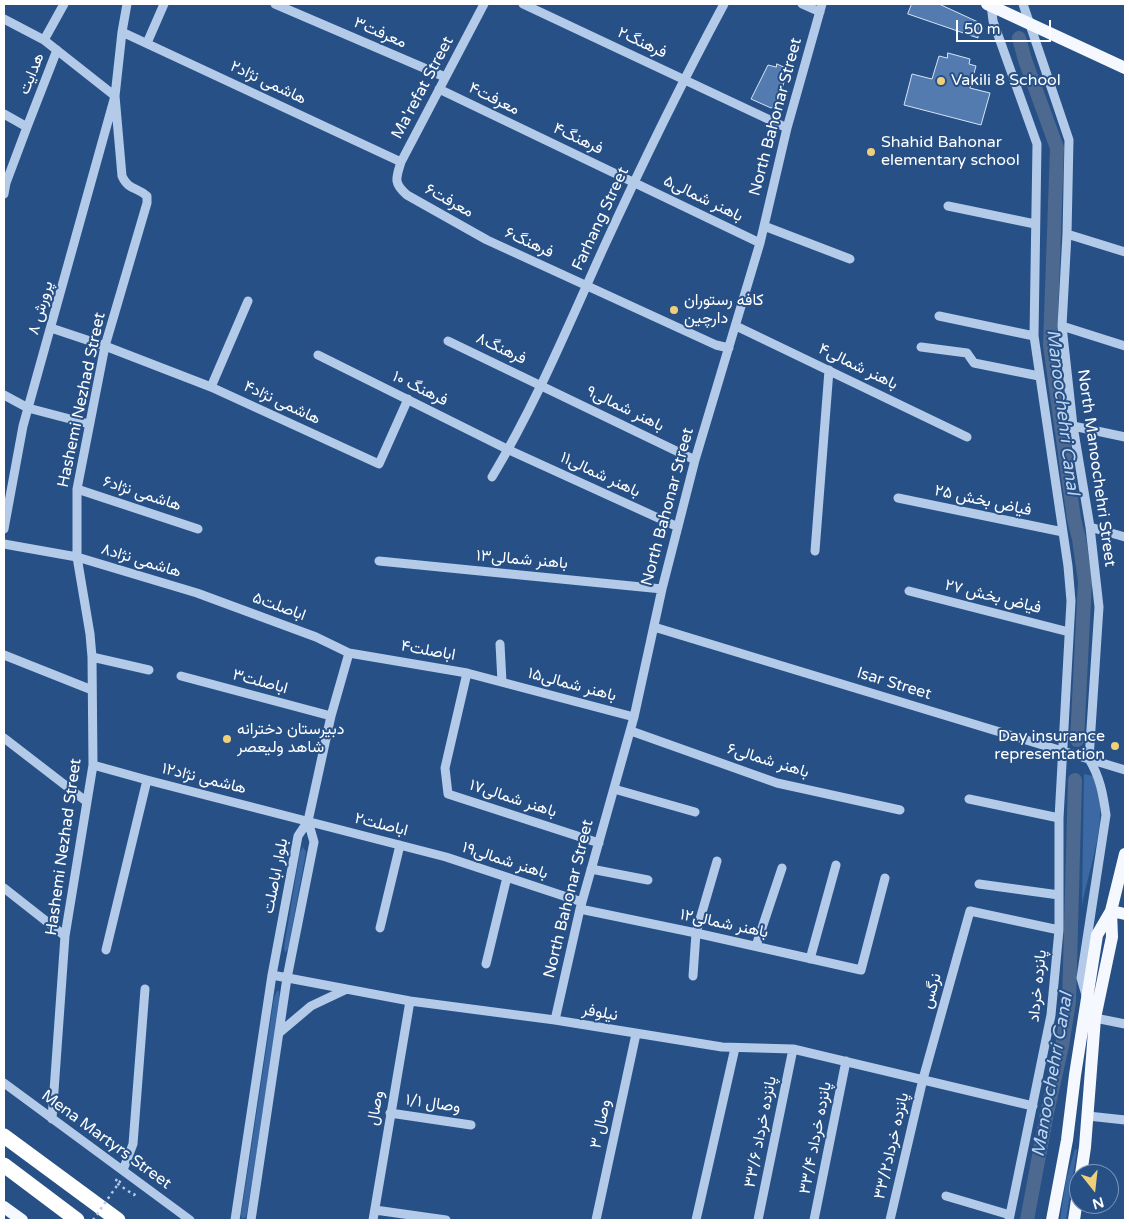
<!DOCTYPE html>
<html>
<head>
<meta charset="utf-8">
<style>
  body { margin:0 }
  #map { position:relative; width:1129px; height:1224px; overflow:hidden; background:#275086; font-family:"Varela Round",sans-serif }
  canvas { display:block }
  .frame { position:absolute; inset:0; border:5px solid #fff; pointer-events:none }
  .north { position:absolute; left:1069px; top:1164px; width:50px; height:50px; box-sizing:border-box; background:#275086; border:1px solid #7d96b6; border-radius:50%; rotate:164deg; font-size:14px; font-weight:700; line-height:20px; text-align:center; color:#fff }
  .north::after { content:''; display:block; margin:auto; width:18px; height:22px; background:#f0cf79; clip-path:polygon(50% 0,100% 100%,50% 72%,0 100%) }
  .scale { position:absolute; left:956px; top:20px; width:95px; height:22px; box-sizing:border-box; border:2px solid #fff; border-top:0; padding-left:6px; font-size:15px; line-height:18px; white-space:nowrap; color:#fff; -webkit-text-stroke:4px #275086; paint-order:stroke }
</style>
</head>
<body>
<div id="map">
<canvas width="1129" height="1224"></canvas>
<div class="frame"></div>
<div class="north">N</div>
<div class="scale">50 m</div>
</div>
<script>
const context = document.querySelector('canvas').getContext('2d');
context.lineJoin = 'round';
function fill(path, color) {
  context.fillStyle = color;
  context.fill(path, 'evenodd');
}
function strokePath(path, color, width, dash) {
  context.strokeStyle = color;
  context.lineWidth = width;
  context.lineCap = dash ? 'butt' : 'round';
  context.setLineDash(dash || []);
  context.stroke(path);
}
function write(font, color, halo, rows, align = 'center') {
  context.font = font + ' "Varela Round",Vazirmatn,sans-serif';
  context.lineWidth = 4;
  context.setLineDash([]);
  context.textBaseline = 'middle';
  context.strokeStyle = halo;
  context.fillStyle = color;
  for (const [text, x, y, turn = 0] of rows) {
    context.save();
    context.translate(x, y);
    context.rotate((+turn || 0) * Math.PI / 180);
    context.textAlign = isNaN(turn) ? turn : align;
    if (halo) context.strokeText(text, 0, 0);
    context.fillText(text, 0, 0);
    context.restore();
  }
}
fill(new Path2D(`
  M 1084,774 L 1093,776 C 1096,786 1100,796 1100,806 C 1102,838 1087,875 1082,907 Z
  M 303,847 L 306,852 L 288,949 L 285,953 L 284,947 L 300,852 Z
  M 277,991 L 279,991 L 280,1001 L 248,1207 L 246,1217 L 242,1219 L 241,1215 L 274,998 Z
  M 1075,1149 L 1077,1150 L 1066,1220 L 1060,1220 L 1066,1180 Z`), '#3c69a3');
strokePath(new Path2D(`
  M 1019,38 L 1025,60 L 1057,148 L 1050,345 L 1074,519 L 1079,539 L 1085,581 L 1077,740
  M 1027,1220 L 1047,1113 L 1062,1046 L 1069,1002 L 1075,780`), '#4d6990', 14);
const building = new Path2D(`
  M 912,4 L 939,4 L 978,22 L 978,38 L 908,14 Z
  M 948,53 L 970,59 L 969,64 L 976,66 L 970,88 L 990,93 L 981,125 L 904,105 L 912,74 L 932,79 L 939,56 L 947,58 Z
  M 777,64 L 788,69 L 777,105 L 771,108 L 751,99 L 768,65 L 776,67 Z`);
fill(building, '#547bb0');
strokePath(building, '#d6e4f6', 1);
strokePath(new Path2D(`
  M 117,1179 L 115,1182 L 134,1195 L 136,1193`), '#b3cae8', 2.5, [2.5, 4]);
strokePath(new Path2D(`
  M 275,4 L 445,77
  M 484,4 L 401,162 C 396,178 393,183 407,195 L 487,240 L 716,345 L 729,348
  M 523,4 L 787,128
  M 802,4 L 820,12
  M 991,4 L 993,21 L 1037,144 L 1034,336 L 1068,566 L 1071,601 L 1059,818 L 1059,930 L 1051,1015 L 1009,1220
  M 1023,4 L 1069,140 L 1067,234 L 1062,326 L 1073,426 L 1090,527 L 1099,607 L 1089,759 C 1100,777 1103,794 1106,815 L 1081,978 L 1086,995
  M 4,19 L 44,40 L 115,96 L 23,426 L 4,529
  M 122,32 L 401,162
  M 44,40 L 64,4
  M 147,43 L 164,4
  M 439,89 L 760,243
  M 4,114 L 27,127
  M 4,194 L 6,183 L 27,127 L 57,50
  M 948,206 L 1035,224
  M 764,226 L 850,259
  M 1067,234 L 1125,252
  M 939,316 L 1034,336
  M 736,326 L 967,437
  M 1062,326 L 1125,346
  M 51,328 L 105,346 L 211,387 L 379,464 L 408,399
  M 448,341 L 695,460
  M 921,347 L 967,353 L 974,363 L 1039,376
  M 318,355 L 509,450 L 678,527
  M 211,387 L 248,301
  M 4,395 L 28,408 L 89,424
  M 1073,426 L 1125,437
  M 492,477 C 536,404 568,326 603,249 C 641,166 681,84 724,4
  M 77,489 L 198,529
  M 898,498 L 1063,532
  M 1090,527 L 1125,537
  M 4,544 L 77,557 L 197,593 L 316,637 L 349,653 L 467,673 L 634,717
  M 815,551 L 829,370
  M 379,561 L 662,589
  M 909,591 L 1069,632
  M 654,627 L 1125,770
  M 500,644 L 502,682
  M 4,655 L 92,690
  M 92,657 L 149,670
  M 467,673 L 445,768 L 448,794 L 599,843
  M 181,676 L 331,716
  M 631,731 L 777,783 L 900,810
  M 4,738 L 87,802
  M 93,765 L 147,780 L 446,857 L 582,902
  M 614,789 L 695,812
  M 969,799 L 1059,818
  M 591,869 L 648,880
  M 979,884 L 1059,895
  M 4,888 L 65,936
  M 580,909 L 696,933 L 861,970 L 885,878
  M 380,928 L 400,845
  M 756,946 L 782,868
  M 106,950 L 147,780
  M 810,959 L 836,865
  M 486,964 L 507,877
  M 272,975 L 410,1001 L 555,1020 L 722,1047 L 793,1049 L 1033,1106
  M 693,976 L 696,933 L 717,861
  M 1095,1018 L 1125,1024
  M 555,1020 L 580,909 L 634,717 L 662,589 L 695,460 L 760,243 L 787,128 L 822,4
  M 279,1033 L 311,1006 L 347,989
  M 4,1083 L 190,1220
  M 390,1113 L 471,1125
  M 1088,1116 L 1125,1120
  M 52,1119 L 65,936 L 93,765 L 92,657 L 90,634 L 77,557 L 77,489 L 105,346 L 147,203 L 147,196 C 137,187 128,190 122,176 L 115,96 L 122,32 L 127,4
  M 123,1170 L 133,1144 L 145,989
  M 946,1196 L 1010,1215
  M 375,1210 L 446,1220
  M 235,1220 L 272,975 L 298,836 L 308,821 L 331,716 L 349,653
  M 251,1220 L 287,978 L 314,842 L 308,821
  M 373,1220 L 410,1001
  M 596,1220 L 636,1034
  M 696,1220 L 735,1048
  M 758,1220 L 793,1049
  M 814,1220 L 846,1061
  M 890,1220 L 923,1079 L 970,911 L 1059,930`), '#b3cae8', 9);
strokePath(new Path2D(`
  M 987,4 L 1125,68
  M 1111,911 L 1125,914
  M 1081,1174 L 1085,1147 L 1095,1018 L 1112,937 L 1111,911
  M 4,1207 L 22,1220
  M 1052,1220 L 1067,1140 L 1075,1075 L 1097,935 L 1111,911 L 1125,854
  M 1074,1220 L 1079,1186`), '#f5f8fe', 12);
strokePath(new Path2D(`
  M 4,1136 L 118,1220
  M 4,1165 L 77,1220`), '#fff', 15);
strokePath(new Path2D(`
  M 93,1220 L 121,1180`), '#b3cae8', 2.5, [2.5, 4]);
for (const [x, y, r, color] of [
  [941,81,5,"#f0cf79"],
  [871,152,5,"#f0cf79"],
  [674,310,5,"#f0cf79"],
  [227,739,5,"#f0cf79"],
  [1115,746,5,"#f0cf79"]
]) {
  const dot = new Path2D();
  dot.arc(x, y, r, 0, 2 * Math.PI);
  context.fillStyle = color;
  context.fill(dot);
  strokePath(dot, '#275086', 2);
}
write('16px', '#fff', '#275086', [
  ["معرفت۳",380,33,23],
  ["فرهنگ۲",642,43,25],
  ["هدایت",32,74,-68],
  ["هاشمی نژاد۲",268,83,25],
  ["Ma'refat Street",423,88,-62],
  ["معرفت۴",494,99,26],
  ["North Bahonar Street",776,117,-75],
  ["فرهنگ۴",578,139,25],
  ["باهنر شمالی۵",703,199,26],
  ["معرفت۶",449,201,29],
  ["Farhang Street",601,219,-65],
  ["فرهنگ۶",529,243,25],
  ["پرورش ۸",41,308,-74],
  ["فرهنگ۸",501,349,25],
  ["باهنر شمالی۴",858,367,26],
  ["فرهنگ ۱۰",420,389,26],
  ["Hashemi Nezhad Street",82,400,-78],
  ["هاشمی نژاد۴",282,403,25],
  ["باهنر شمالی۹",625,409,26],
  ["North Manoochehri Street",1096,468,82],
  ["باهنر شمالی۱۱",600,475,25],
  ["هاشمی نژاد۶",142,494,18],
  ["فیاض بخش ۲۵",983,501,12],
  ["North Bahonar Street",668,507,-75],
  ["باهنر شمالی۱۳",522,560,5],
  ["هاشمی نژاد۸",141,561,17],
  ["فیاض بخش ۲۷",993,597,14],
  ["اباصلت۵",279,607,20],
  ["اباصلت۴",428,651,10],
  ["اباصلت۳",260,682,15],
  ["Isar Street",894,684,17],
  ["باهنر شمالی۱۵",572,685,15],
  ["باهنر شمالی۶",768,761,17],
  ["هاشمی نژاد۱۲",204,779,14],
  ["باهنر شمالی۱۷",513,799,18],
  ["اباصلت۲",381,825,14],
  ["Hashemi Nezhad Street",64,847,-82],
  ["باهنر شمالی۱۹",505,861,18],
  ["بلوار اباصلت",276,876,-79],
  ["North Bahonar Street",569,899,-76],
  ["باهنر شمالی۱۲",724,924,12],
  ["پانزده خرداد",1038,986,-84],
  ["نرگس",932,991,-74],
  ["نیلوفر",600,1013,10],
  ["وصال ۱/۱",433,1104,8],
  ["وصال",376,1108,-80],
  ["وصال ۳",601,1124,-78],
  ["پانزده خرداد ۳۳/۶",761,1132,-79],
  ["پانزده خرداد ۳۳/۴",816,1138,-79],
  ["Mena Martyrs Street",106,1140,36],
  ["پانزده خرداد۳۳/۲",892,1146,-77]
]);
write('16px', '#fff', '#275086', [
  ["Vakili 8 School",951,81],
  ["Shahid Bahonar",881,143],
  ["elementary school",881,161],
  ["کافه رستوران",684,301],
  ["دارچین",684,319],
  ["دبیرستان دخترانه",237,730],
  ["شاهد ولیعصر",237,748],
  ["Day insurance",1105,737,"right"],
  ["representation",1105,755,"right"]
], 'left');
write('italic 18px', '#bed4ef', '#275086', [
  ["Manoochehri Canal",1062,412,83],
  ["Manoochehri Canal",1053,1075,-80]
]);
</script>
</body>
</html>
